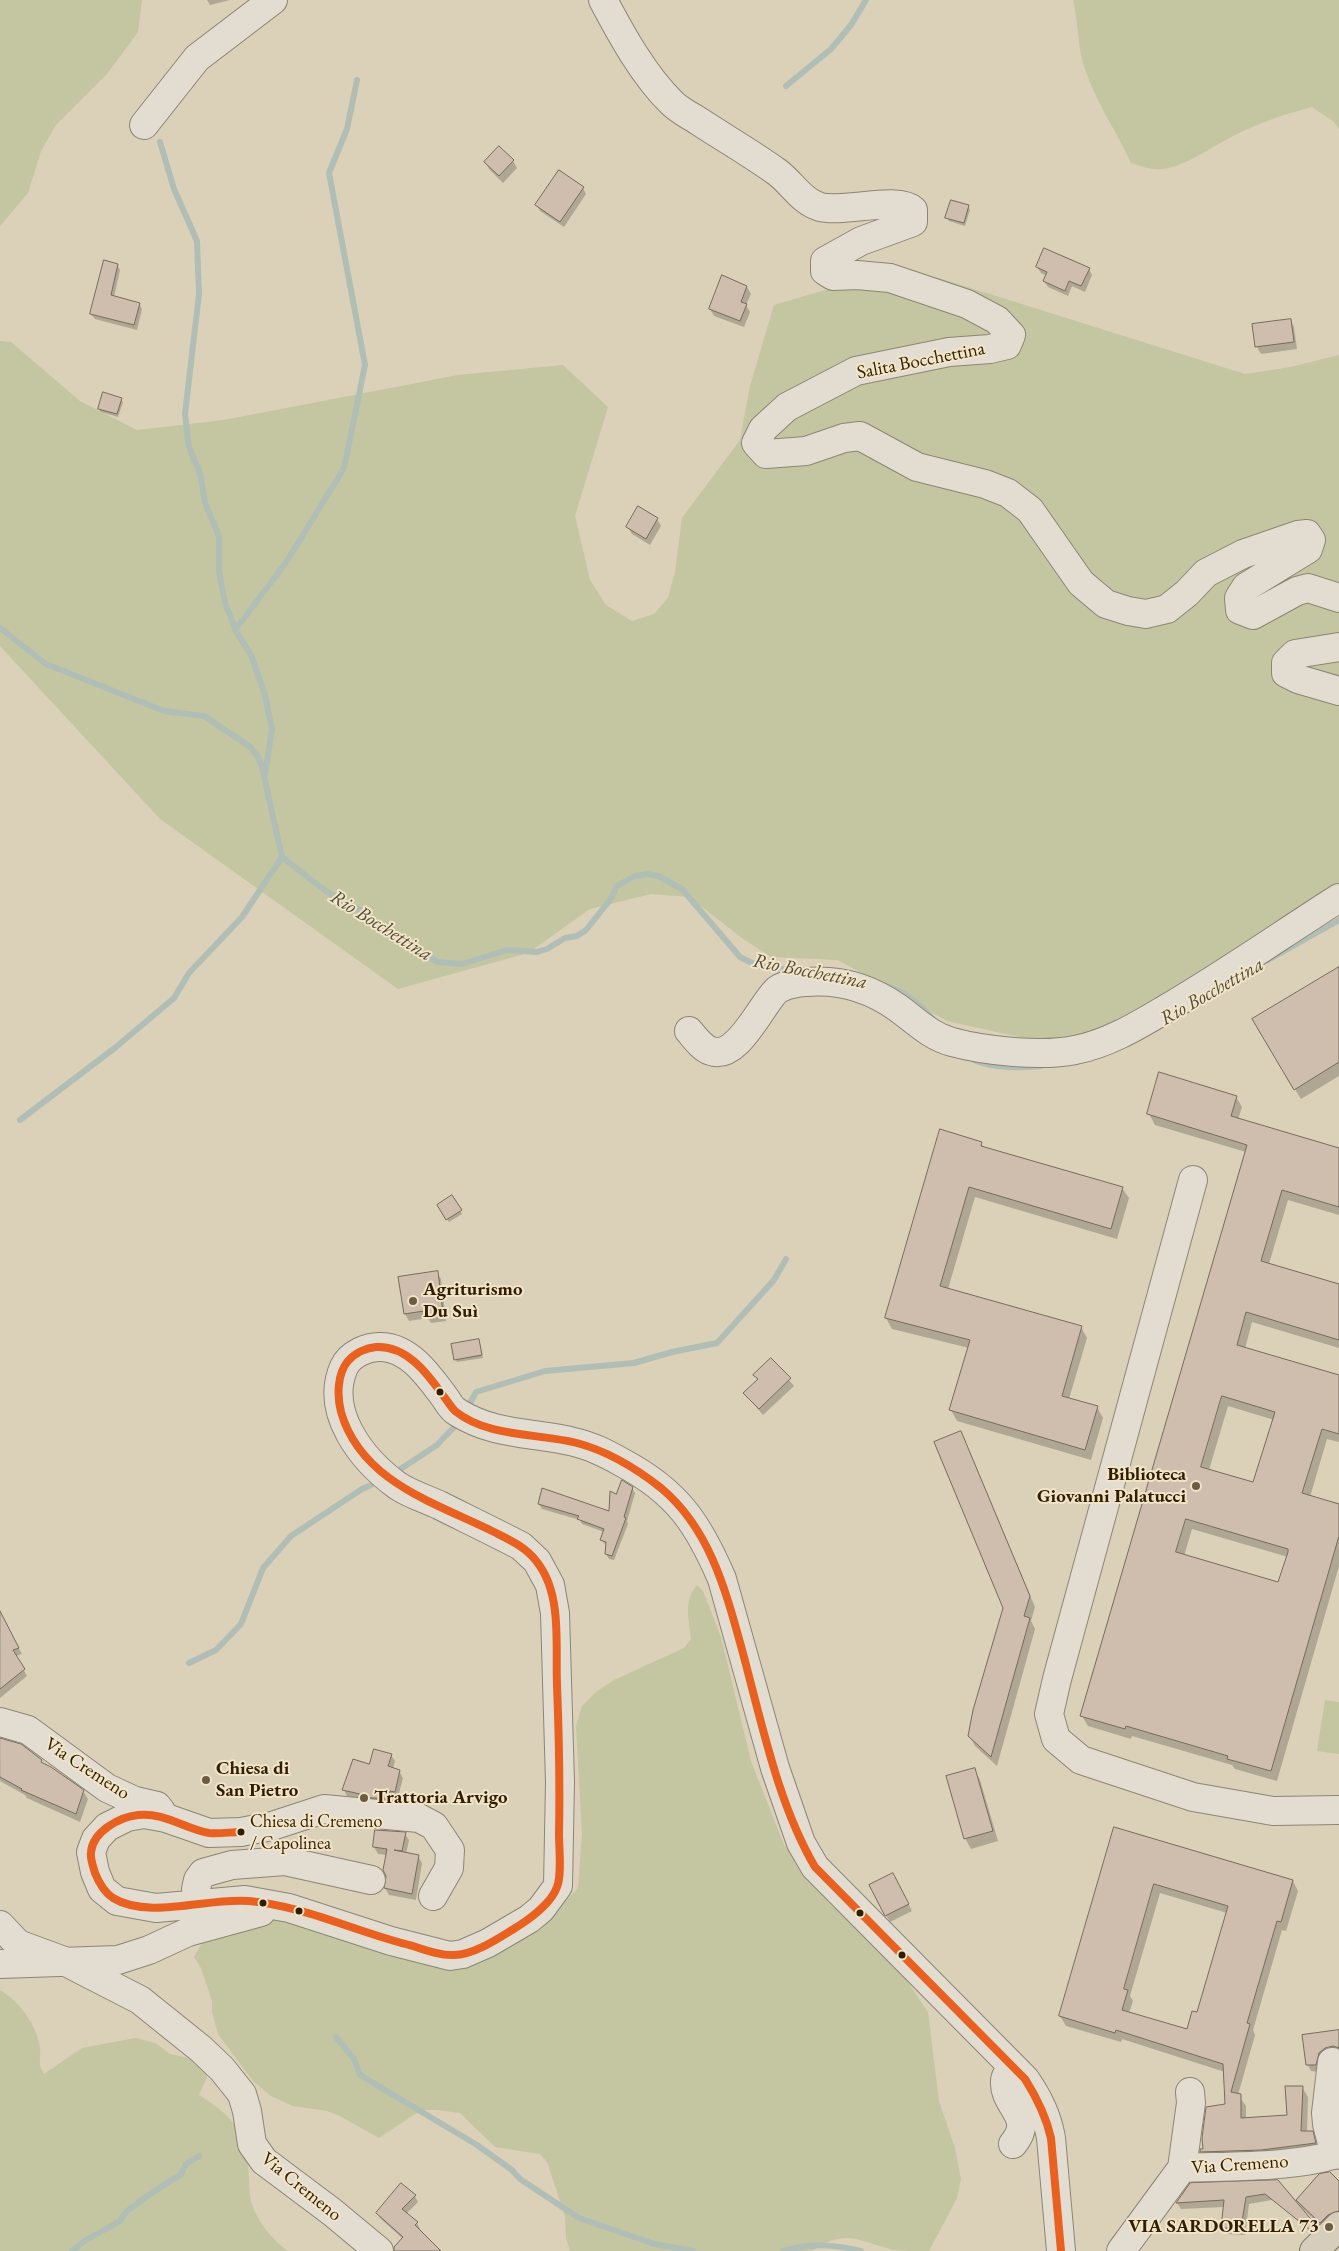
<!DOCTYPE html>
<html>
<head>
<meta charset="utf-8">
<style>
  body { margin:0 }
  canvas { display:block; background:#dbd0b8 }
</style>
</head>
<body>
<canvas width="1339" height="2251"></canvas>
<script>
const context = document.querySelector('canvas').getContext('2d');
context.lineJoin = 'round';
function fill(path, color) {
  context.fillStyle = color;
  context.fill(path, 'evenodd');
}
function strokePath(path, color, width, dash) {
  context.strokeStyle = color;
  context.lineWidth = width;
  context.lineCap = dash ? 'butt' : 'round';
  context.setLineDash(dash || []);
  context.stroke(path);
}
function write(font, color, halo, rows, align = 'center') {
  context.font = font + ' "EB Garamond",serif';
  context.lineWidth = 4;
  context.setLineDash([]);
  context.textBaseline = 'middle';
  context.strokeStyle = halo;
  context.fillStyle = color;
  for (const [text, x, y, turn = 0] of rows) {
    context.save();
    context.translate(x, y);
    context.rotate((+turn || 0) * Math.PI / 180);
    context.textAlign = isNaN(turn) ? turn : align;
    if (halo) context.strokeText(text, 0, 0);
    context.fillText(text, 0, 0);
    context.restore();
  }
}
fill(new Path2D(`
  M 0,0 L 142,0 L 138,32 L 107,74 L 56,125 L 41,151 L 28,193 L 0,226 Z
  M 1073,0 L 1339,0 L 1339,129 L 1333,121 L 1312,107 C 1281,115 1250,126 1222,142 C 1204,152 1175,172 1154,169 C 1147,169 1139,165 1131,163 C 1117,132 1097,104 1086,72 C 1077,49 1079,24 1073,0 Z
  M 906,269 L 942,279 L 1245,374 L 1291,367 L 1339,355 L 1339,889 L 1162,1005 L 1069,1048 L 947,1021 L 838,960 L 771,957 L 742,938 L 689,897 L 651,894 L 590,909 L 528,953 L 398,989 L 160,819 L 0,646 L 0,341 L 11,342 L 80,401 L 137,430 L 224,420 L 458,375 L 563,365 L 608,407 L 575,516 L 590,580 L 606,605 L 632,621 L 654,614 L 668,598 L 675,572 L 682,518 L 740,440 L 750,386 L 774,305 L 846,284 Z
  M 697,1585 L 703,1591 L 721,1637 L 751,1761 L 784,1845 L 828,1902 L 889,1955 L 928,2012 L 939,2101 L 955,2148 L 961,2179 L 957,2198 L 929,2251 C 918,2251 904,2251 893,2250 C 858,2241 847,2228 812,2251 L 570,2251 L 566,2238 L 565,2216 L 547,2162 L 540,2154 L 495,2147 L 460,2113 L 437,2110 L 426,2110 L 415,2114 L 379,2138 L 338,2115 L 327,2111 L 293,2106 L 271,2096 L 253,2081 L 218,2034 L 212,2012 L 212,2001 L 201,1968 L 194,1957 L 205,1938 L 265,1919 L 296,1922 L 442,1968 L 542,1926 L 578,1888 L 582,1834 L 576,1726 L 582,1706 L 596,1692 L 614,1680 L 684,1648 L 691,1639 C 689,1618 683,1602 697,1585 Z
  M 1325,1700 L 1339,1702 L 1339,1754 L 1317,1751 Z
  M 0,1990 C 19,2001 37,2025 40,2048 C 41,2059 37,2064 44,2074 L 82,2048 L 136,2038 L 155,2043 L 170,2054 L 188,2058 L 205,2068 L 207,2077 L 199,2095 C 213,2104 227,2113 237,2128 C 250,2148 248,2172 250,2195 C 252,2216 272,2240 288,2251 L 0,2251 Z`), '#c3c6a0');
fill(new Path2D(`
  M 207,0 L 230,0 L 210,5 Z
  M 499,147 L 513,161 L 517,168 L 503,183 L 489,169 L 485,162 Z
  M 583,188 L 586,194 L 564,227 L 540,211 L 537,205 Z
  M 968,206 L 970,210 L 965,226 L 949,221 L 947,217 Z
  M 117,265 L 120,270 L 114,297 L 139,304 L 142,309 L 137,330 L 95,319 L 91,314 Z
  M 1037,267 L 1089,269 L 1092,275 L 1085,292 L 1072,286 L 1068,296 L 1048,287 L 1044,281 L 1047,276 L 1041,273 Z
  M 747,287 L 751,294 L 746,305 L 750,312 L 744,327 L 714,316 L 710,309 Z
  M 1290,320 L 1294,327 L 1297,349 L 1261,354 L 1257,347 Z
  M 121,399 L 123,402 L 118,417 L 101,412 L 99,409 Z
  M 657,519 L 661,526 L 650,545 L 632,534 L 628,527 Z
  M 1339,968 L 1339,1076 L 1301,1099 L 1253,1020 Z
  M 1236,1097 L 1242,1107 L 1238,1120 L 1339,1149 L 1339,1215 L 1288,1200 L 1269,1264 L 1339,1285 L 1339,1348 L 1252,1322 L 1245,1349 L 1339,1377 L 1339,1442 L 1327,1439 L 1310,1497 L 1339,1505 L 1339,1566 L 1277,1781 L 1235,1769 L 1232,1765 L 1132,1736 L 1131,1739 L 1088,1726 L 1082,1716 L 1246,1152 L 1155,1125 L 1149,1114 ZM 1228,1406 L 1274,1420 L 1254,1484 L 1209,1470 ZM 1192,1529 L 1288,1557 L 1279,1584 L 1184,1556 Z
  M 981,1143 L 984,1148 L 1122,1188 L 1129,1198 L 1117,1239 L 975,1197 L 948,1289 L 1081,1327 L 1087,1338 L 1069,1399 L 1097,1407 L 1103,1418 L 1091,1460 L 957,1421 L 951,1410 L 969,1348 L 892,1329 L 886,1318 Z
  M 452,1197 L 462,1214 L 449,1222 L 438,1205 Z
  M 437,1273 L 441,1279 L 446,1321 L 431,1323 L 428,1318 L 409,1321 L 405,1314 Z
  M 479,1341 L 483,1358 L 457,1362 L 455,1359 Z
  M 771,1359 L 794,1386 L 763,1415 L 745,1394 L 758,1381 L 755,1375 Z
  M 961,1432 L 1035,1607 L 1031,1621 L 1035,1629 L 997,1766 L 975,1746 L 969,1735 L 1005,1608 Z
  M 632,1488 L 635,1493 L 627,1521 L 628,1524 L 614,1560 L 609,1559 L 606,1554 L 607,1546 L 601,1540 L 604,1532 L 582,1524 L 580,1520 L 542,1509 L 539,1504 L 610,1513 L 616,1496 Z
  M 11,1634 L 22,1654 L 16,1656 L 27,1676 L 0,1698 L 0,1638 Z
  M 0,1739 L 41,1761 L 44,1765 L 83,1791 L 88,1799 L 80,1822 L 27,1798 L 25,1795 L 0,1781 Z
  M 391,1755 L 395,1761 L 393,1769 L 399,1771 L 403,1778 L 398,1797 L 394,1797 L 392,1805 L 347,1796 L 344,1790 Z
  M 974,1769 L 980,1780 L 998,1841 L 971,1849 L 965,1838 Z
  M 1115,1829 L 1293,1881 L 1298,1891 L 1286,1931 L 1282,1930 L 1253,2030 L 1255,2035 L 1238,2095 L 1246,2106 L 1246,2119 L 1288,2116 L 1302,2087 L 1308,2097 L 1307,2132 L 1312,2132 L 1320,2153 L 1207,2161 L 1201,2152 L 1204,2150 L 1226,2105 L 1225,2072 L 1122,2039 L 1121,2042 L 1066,2026 L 1060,2016 ZM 1160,1893 L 1227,1913 L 1198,2014 L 1187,2031 L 1129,2013 L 1133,2001 L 1130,1996 Z
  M 405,1834 L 409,1840 L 406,1854 L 418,1856 L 422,1863 L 416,1900 L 389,1895 L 385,1888 L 387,1855 L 378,1854 L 374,1847 Z
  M 897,1881 L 912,1911 L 890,1922 L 886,1915 Z
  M 1339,2031 L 1339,2053 L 1319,2072 L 1311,2071 L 1307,2064 Z
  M 1278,2181 L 1289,2197 L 1249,2204 L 1245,2235 L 1227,2234 L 1223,2228 L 1224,2207 L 1181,2209 L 1177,2203 Z
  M 1339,2182 L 1339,2219 L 1324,2229 L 1301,2207 L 1297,2200 Z
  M 401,2185 L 415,2196 L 418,2202 L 406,2214 L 417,2223 L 420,2229 L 419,2231 L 437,2251 L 397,2251 L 403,2239 L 381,2219 L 377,2213 Z`), '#0003');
strokePath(new Path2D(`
  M 786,86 L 831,49 L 851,25 L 866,0
  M 160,142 L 174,189 L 197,241 L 199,294 L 185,414 L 189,447 L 200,473 L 205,503 L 219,536 L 219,571 L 225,603 L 237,633 L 251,655 L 265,695 L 272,729 L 265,774
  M 0,628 L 46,664 L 164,711 L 204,716 L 249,746 L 258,757 L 262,767 L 282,857 L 327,892 L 363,912 L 384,933 L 438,962 L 462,964 L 507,950 L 537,952 L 547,949 L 565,938 L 577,936 L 586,930 L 610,900 L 617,886 L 635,876 L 647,874 L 658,876 L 682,889 L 740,957 L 758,966 L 796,971
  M 235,630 L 287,561 L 344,468 L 365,365 L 329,173 L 347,129 L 357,80
  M 1268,960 L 1339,920
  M 885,986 C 906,991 921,1006 935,1021
  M 970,1058 C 989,1069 1019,1068 1041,1066
  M 20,1120 L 116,1047 L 174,998 L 189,973 L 242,917 L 282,857
  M 467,1409 L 476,1392 L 545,1371 L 634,1363 L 672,1352 L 717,1343 L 774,1280 L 786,1259
  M 393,1474 L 437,1445 L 459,1422
  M 189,1663 L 216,1650 L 241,1624 L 263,1568 L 291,1536 L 362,1489 L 380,1481
  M 336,2037 L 354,2059 L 360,2075 L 477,2145 L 512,2170 L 520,2179 L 579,2218 L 654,2244 L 693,2251
  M 72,2251 L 86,2240 L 120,2221 L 126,2212 L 150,2194 L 181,2174 L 186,2164 L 199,2156
  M 783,2251 C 812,2243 832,2244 861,2251`), '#b0beb6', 6);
const building = new Path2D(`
  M 499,146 L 514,160 L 499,176 L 484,162 Z
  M 559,170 L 584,187 L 560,222 L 535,205 Z
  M 951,200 L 969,205 L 964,223 L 945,218 Z
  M 1044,248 L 1090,268 L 1081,286 L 1069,281 L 1065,291 L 1043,281 L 1047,272 L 1036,267 Z
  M 104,260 L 118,264 L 111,295 L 140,303 L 134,325 L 90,314 Z
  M 722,275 L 747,286 L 741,302 L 747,304 L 740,321 L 709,309 Z
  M 1291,319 L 1294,342 L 1255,347 L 1252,324 Z
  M 103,392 L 122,398 L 117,414 L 98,409 Z
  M 638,506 L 658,518 L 646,539 L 626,527 Z
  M 1339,967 L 1339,1062 L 1294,1090 L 1252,1019 Z
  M 1159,1072 L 1237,1096 L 1231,1116 L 1339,1148 L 1339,1207 L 1282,1190 L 1261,1261 L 1339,1284 L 1339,1340 L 1246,1312 L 1237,1345 L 1339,1375 L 1339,1434 L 1322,1429 L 1302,1493 L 1339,1504 L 1339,1536 L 1271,1771 L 1227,1759 L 1228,1756 L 1126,1726 L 1125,1729 L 1080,1716 L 1247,1145 L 1147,1114 ZM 1222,1396 L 1275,1412 L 1253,1482 L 1201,1467 ZM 1186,1519 L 1288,1549 L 1288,1552 L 1278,1582 L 1176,1552 Z
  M 940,1129 L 982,1142 L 981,1146 L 1123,1187 L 1111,1229 L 969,1187 L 940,1286 L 1082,1326 L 1062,1396 L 1098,1406 L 1085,1450 L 949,1410 L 970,1340 L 885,1318 Z
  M 452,1195 L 462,1210 L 446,1220 L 437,1205 Z
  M 438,1271 L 443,1314 L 426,1316 L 424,1311 L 404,1314 L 398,1277 Z
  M 479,1339 L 482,1355 L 454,1360 L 451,1344 Z
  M 771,1358 L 791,1378 L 759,1409 L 743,1393 L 758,1379 L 753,1375 Z
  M 961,1431 L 1030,1596 L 1024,1616 L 1030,1618 L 991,1757 L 968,1736 L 973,1710 L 1003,1608 L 934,1442 Z
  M 622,1480 L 633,1487 L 624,1517 L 626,1518 L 612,1556 L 605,1554 L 606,1542 L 600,1540 L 604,1529 L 577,1519 L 579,1516 L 538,1504 L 542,1488 L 609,1511 L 610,1491 L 616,1494 Z
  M 0,1611 L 19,1648 L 13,1650 L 25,1669 L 0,1689 Z
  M 0,1738 L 21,1744 L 42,1760 L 41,1762 L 51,1767 L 84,1790 L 76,1814 L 21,1790 L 22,1789 L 0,1777 Z
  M 374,1749 L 392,1754 L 388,1766 L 400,1770 L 395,1792 L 390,1791 L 389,1799 L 359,1797 L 360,1794 L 342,1790 L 353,1759 L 369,1764 Z
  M 975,1768 L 993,1831 L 964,1839 L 946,1776 Z
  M 1114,1827 L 1293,1880 L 1281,1922 L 1277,1921 L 1247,2023 L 1250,2024 L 1231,2092 L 1241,2094 L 1241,2118 L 1287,2115 L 1285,2086 L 1303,2086 L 1301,2131 L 1313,2131 L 1316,2143 L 1261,2150 L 1200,2152 L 1200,2149 L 1203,2149 L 1202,2138 L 1206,2107 L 1225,2104 L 1223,2064 L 1116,2030 L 1115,2033 L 1059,2016 ZM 1154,1884 L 1228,1906 L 1197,2012 L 1192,2011 L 1187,2029 L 1122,2010 L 1128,1990 L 1124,1989 Z
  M 375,1830 L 406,1832 L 402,1851 L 394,1850 L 419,1855 L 412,1894 L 384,1888 L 386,1876 L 383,1870 L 387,1849 L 373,1847 Z
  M 893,1873 L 909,1904 L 885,1916 L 869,1885 Z
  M 1339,2030 L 1339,2048 L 1333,2046 L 1325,2048 L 1319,2053 L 1316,2065 L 1306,2065 L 1302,2035 Z
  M 1330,2172 L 1339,2181 L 1339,2211 L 1328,2215 L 1320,2223 L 1296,2200 L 1319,2174 Z
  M 1278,2180 L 1315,2224 L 1310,2230 L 1265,2194 L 1246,2197 L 1241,2228 L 1221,2228 L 1224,2200 L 1176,2203 L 1190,2183 Z
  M 401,2183 L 416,2195 L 402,2209 L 418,2222 L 415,2225 L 441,2251 L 394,2251 L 394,2247 L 403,2237 L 376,2213 Z`);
fill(building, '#cfbdae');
strokePath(building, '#756c5c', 1);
const minor = new Path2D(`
  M 603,0 C 621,34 644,76 672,103 C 680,111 691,116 700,122 C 726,139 752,154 777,172 C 792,183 801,201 820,207 C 843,213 898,196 913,210 L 913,222 L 861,241 L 825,261 L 825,271 L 833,276 L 857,275 L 890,278 L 967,304 L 997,320 L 1011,335 L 1007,345 L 990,349 L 949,352 L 856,371 L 787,407 L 763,429 L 756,443 L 766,454 L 806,451 L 844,438 L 860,436 L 917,467 L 985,484 L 1008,493 L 1030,510 L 1081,583 L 1106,604 L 1128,611 L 1146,614 L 1167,609 L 1187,593 L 1206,573 L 1243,554 L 1298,535 L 1307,534 L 1311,540 L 1308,549 L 1246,587 L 1239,598 L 1240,610 L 1253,615 L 1297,591 L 1308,588 L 1339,598
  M 144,125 L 197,58 L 273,0
  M 1339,647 L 1295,654 L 1286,663 L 1286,673 L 1298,679 L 1339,691
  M 689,1031 C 695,1038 702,1048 711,1051 C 738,1061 762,1003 777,990 C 784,985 798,982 806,982 C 840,979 870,988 898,1008 C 916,1021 930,1036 952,1042 C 985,1051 1042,1057 1075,1050 C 1107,1044 1137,1026 1164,1010 C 1224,975 1281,935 1339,898
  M 1193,1180 L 1057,1679 L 1049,1714 L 1056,1739 L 1081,1760 L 1193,1797 L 1273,1811 L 1339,1810
  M 0,1722 L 28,1730 L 107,1788 L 135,1801 L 157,1806 L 161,1811
  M 433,1896 L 449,1868 L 450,1850 L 434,1826 L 419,1818 L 324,1809 L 272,1826 L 241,1832 L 209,1833 L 166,1818 L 144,1814 L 127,1817 L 107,1827 L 96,1839 L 91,1852 L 95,1872 L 102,1889 L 117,1901 L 156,1908 L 245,1900 L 289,1908 L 391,1941 L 450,1956 L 463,1954 L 488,1943 L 529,1919 L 541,1909 L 558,1886 L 560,1782 L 555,1613 L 550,1585 L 537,1561 L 521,1546 C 494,1532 467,1519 439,1505 C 426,1499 410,1494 398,1486 C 362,1460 324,1412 344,1367 C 350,1354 368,1346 382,1347 C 409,1348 428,1375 443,1395 C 447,1400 451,1409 457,1412 C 495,1436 533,1432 574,1442 C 592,1446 607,1454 623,1463 C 677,1492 698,1523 722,1579 L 775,1768 L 801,1843 L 815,1867 L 1025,2079 C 1038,2098 1047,2115 1051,2138 L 1061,2251
  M 198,1904 L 196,1889 L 198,1880 L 203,1873 L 232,1865 L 285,1861 L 371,1880
  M 0,1925 L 18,1944 L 64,1961 L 140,2000 L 201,2049 L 222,2069 L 242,2094 L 247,2111 L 252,2144 L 264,2161 L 332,2212 L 379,2251
  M 0,1964 L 118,1960 L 149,1950 L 188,1932 L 261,1912
  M 1332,2062 L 1326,2113 L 1327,2124 L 1335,2155
  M 1013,2067 C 1010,2071 1005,2076 1005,2081 C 1003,2106 1036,2117 1013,2144
  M 1182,2168 L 1191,2103 L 1190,2092
  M 1121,2251 L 1182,2168 C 1228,2166 1297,2168 1339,2153`);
const major = new Path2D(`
  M 1314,2251 L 1339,2226`);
strokePath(minor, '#8d8574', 30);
strokePath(major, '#756c5c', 30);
strokePath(minor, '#e3ddd1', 28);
strokePath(major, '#d7cdbc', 28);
strokePath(new Path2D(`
  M 241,1832 C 231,1832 219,1834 209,1833 C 185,1829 164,1812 138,1815 C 120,1817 93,1831 91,1852 C 90,1859 93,1866 95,1873 C 99,1883 104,1892 113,1898 C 149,1920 209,1897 249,1901 C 305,1906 358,1933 413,1946 C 425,1950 441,1956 454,1955 C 473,1955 496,1940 512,1930 C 527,1921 551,1904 557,1887 C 562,1875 559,1848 559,1834 C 560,1784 559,1735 557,1685 C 556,1661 558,1635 555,1611 C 553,1594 548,1576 537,1562 C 526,1547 510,1540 494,1532 C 436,1503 361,1482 341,1412 C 337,1396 337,1374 348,1361 C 355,1353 366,1348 376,1347 C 406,1345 427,1373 442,1394 C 446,1399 451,1407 455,1411 C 488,1438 539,1433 577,1443 C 607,1451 637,1469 661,1488 C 709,1528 725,1588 741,1646 C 761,1719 777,1802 815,1867 L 1025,2079 C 1037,2098 1046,2116 1051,2138 L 1061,2251`), '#e86120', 8);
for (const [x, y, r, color] of [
  [413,1301,5,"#6c5c41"],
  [440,1392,4.5,"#311e01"],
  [1196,1486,5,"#6c5c41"],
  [206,1780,5,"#6c5c41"],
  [364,1798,5,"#6c5c41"],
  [241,1832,4.5,"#311e01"],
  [263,1903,4.5,"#311e01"],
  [299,1911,4.5,"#311e01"],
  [860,1913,4.5,"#311e01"],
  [902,1955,4.5,"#311e01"],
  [1329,2227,5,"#6c5c41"]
]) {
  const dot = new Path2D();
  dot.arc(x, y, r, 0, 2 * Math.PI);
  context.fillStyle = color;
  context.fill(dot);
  strokePath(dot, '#f1e4c8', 2);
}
write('18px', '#311e01', '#f1e4c8', [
  ["Chiesa di Cremeno",250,1822],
  ["/ Capolinea",250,1844]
], 'left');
write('19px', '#311e01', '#f1e4c8', [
  ["Salita Bocchettina",921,361,-11],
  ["Via Cremeno",87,1769,33],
  ["Via Cremeno",1240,2165,-4],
  ["Via Cremeno",301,2187,39]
]);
write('bold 19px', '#311e01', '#f1e4c8', [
  ["Agriturismo",423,1290],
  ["Du Suì",423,1312],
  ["Biblioteca",1186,1475,"right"],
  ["Giovanni Palatucci",1186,1497,"right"],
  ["Chiesa di",216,1769],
  ["San Pietro",216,1791],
  ["Trattoria Arvigo",374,1798],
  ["VIA SARDORELLA 73",1319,2227,"right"]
], 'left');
write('italic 20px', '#514c37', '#f1e4c8', [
  ["Rio Bocchettina",381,926,32],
  ["Rio Bocchettina",810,972,11],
  ["Rio Bocchettina",1212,992,-30]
]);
</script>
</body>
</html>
